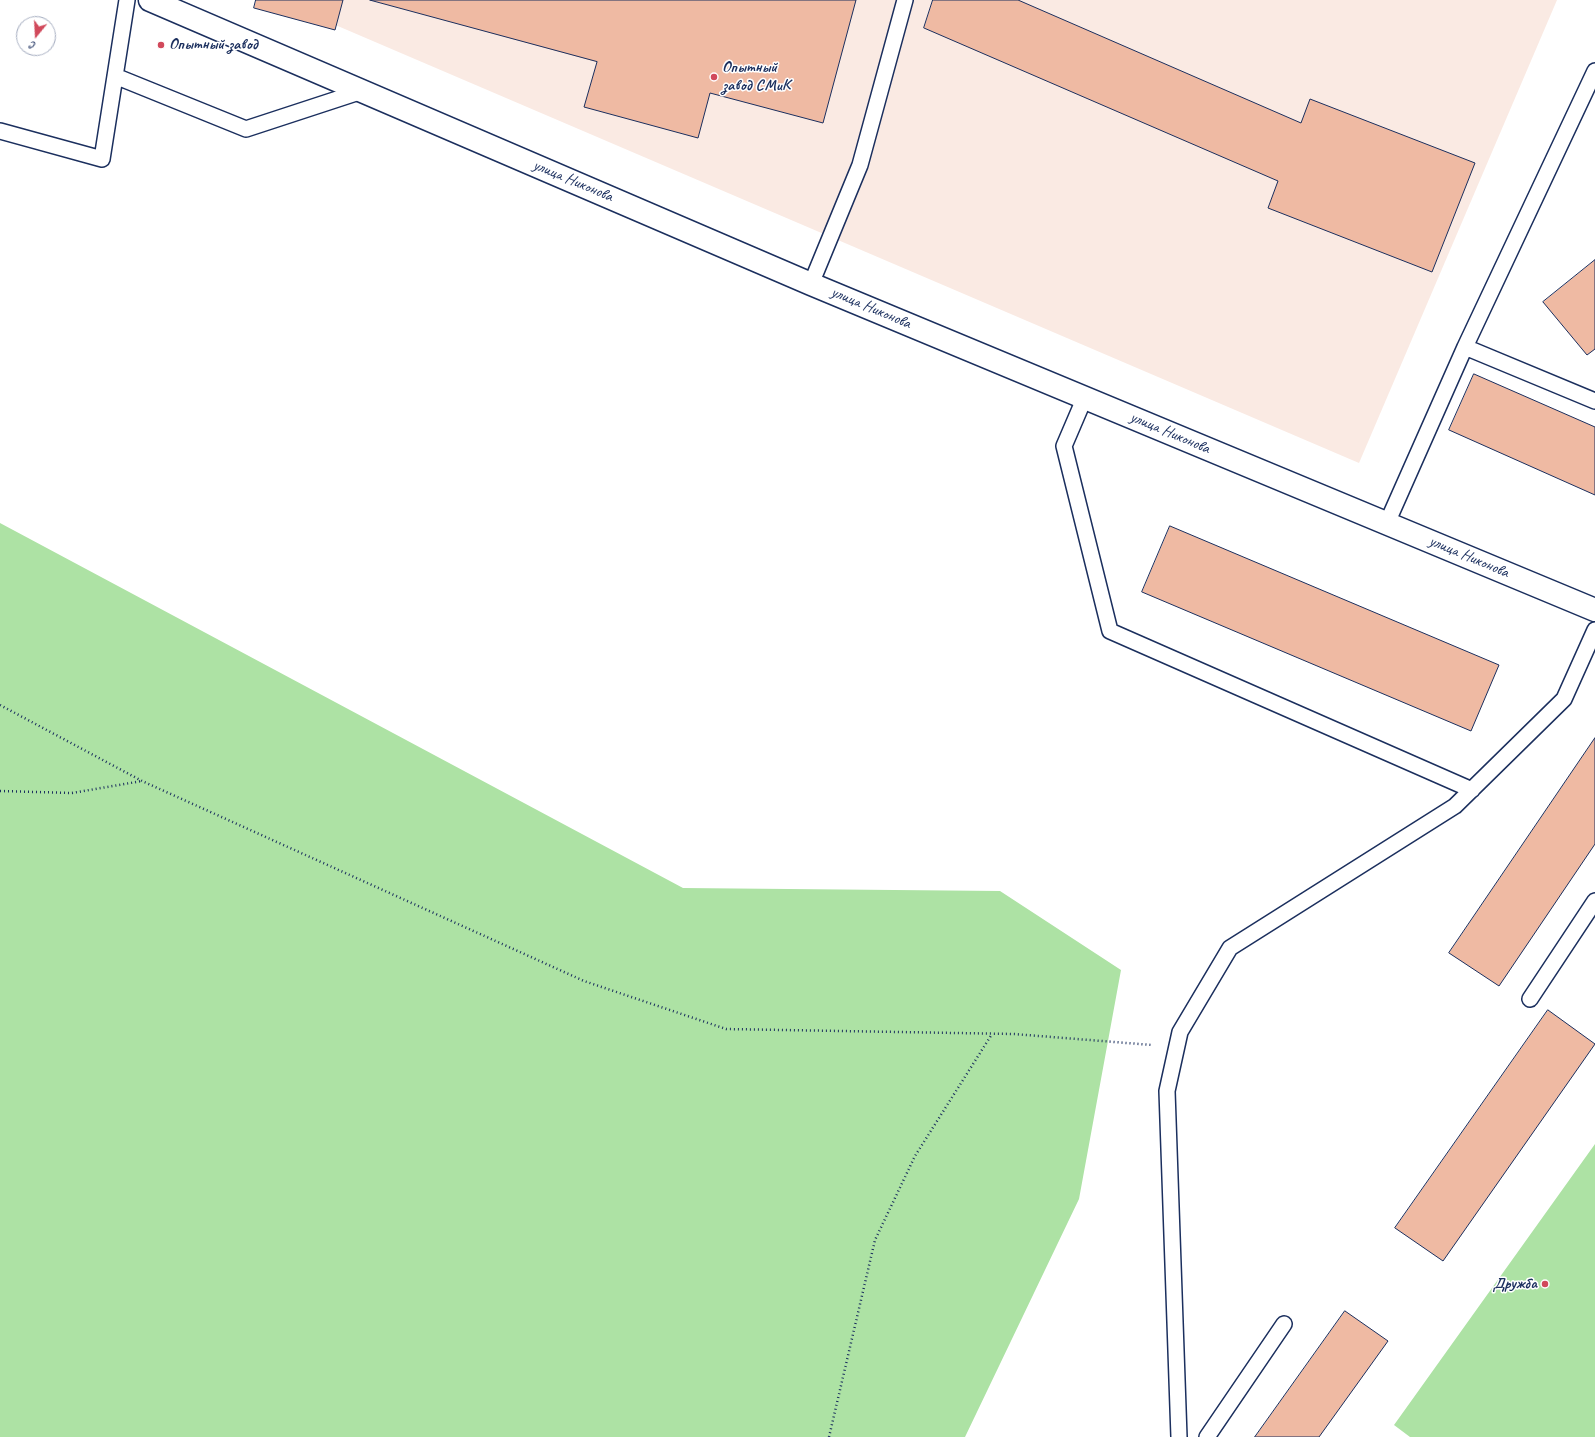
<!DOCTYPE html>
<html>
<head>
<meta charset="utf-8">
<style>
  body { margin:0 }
  #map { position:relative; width:1595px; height:1437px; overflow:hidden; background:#fff; font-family:Caveat,sans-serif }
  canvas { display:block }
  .north { position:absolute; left:16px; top:16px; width:40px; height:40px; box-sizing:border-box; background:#fff; border:1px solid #a4acbf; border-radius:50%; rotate:198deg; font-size:11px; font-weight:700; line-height:16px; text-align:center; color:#1b2f5e }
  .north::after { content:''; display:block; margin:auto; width:14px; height:18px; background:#d1495b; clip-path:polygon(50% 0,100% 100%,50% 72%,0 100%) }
</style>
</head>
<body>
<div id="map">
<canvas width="1595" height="1437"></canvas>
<div class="north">С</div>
</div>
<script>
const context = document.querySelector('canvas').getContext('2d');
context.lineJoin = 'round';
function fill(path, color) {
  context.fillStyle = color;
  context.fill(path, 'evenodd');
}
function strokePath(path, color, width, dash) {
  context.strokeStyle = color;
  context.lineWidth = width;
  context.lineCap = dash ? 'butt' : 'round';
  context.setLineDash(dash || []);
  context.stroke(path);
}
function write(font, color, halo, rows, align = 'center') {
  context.font = font + ' Caveat,sans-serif';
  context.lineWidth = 3;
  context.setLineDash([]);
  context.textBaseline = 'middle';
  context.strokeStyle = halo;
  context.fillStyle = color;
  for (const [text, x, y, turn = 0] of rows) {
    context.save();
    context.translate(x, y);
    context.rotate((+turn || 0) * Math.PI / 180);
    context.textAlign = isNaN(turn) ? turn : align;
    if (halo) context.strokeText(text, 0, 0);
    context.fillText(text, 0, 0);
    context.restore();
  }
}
fill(new Path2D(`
  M 277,0 L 1557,0 L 1359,463 Z`), '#faeae3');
fill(new Path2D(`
  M 0,523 L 683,888 L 1000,891 L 1121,970 L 1079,1199 L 965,1437 L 0,1437 Z
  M 1595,1144 L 1595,1437 L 1410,1437 L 1394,1425 Z`), '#ade2a4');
const building = new Path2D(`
  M 256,0 L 343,0 L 335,30 L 254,8 Z
  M 370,0 L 856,0 L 823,123 L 710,93 L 698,138 L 584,107 L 597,62 Z
  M 933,0 L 1018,0 L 1301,123 L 1310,99 L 1475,163 L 1432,272 L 1268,208 L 1278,181 L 924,28 Z
  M 1595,260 L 1595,349 L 1587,355 L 1543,302 Z
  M 1474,374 L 1595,427 L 1595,495 L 1449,430 Z
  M 1170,526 L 1499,665 L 1471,731 L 1142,592 Z
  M 1595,738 L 1595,844 L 1499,986 L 1449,953 Z
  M 1548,1010 L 1595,1044 L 1443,1261 L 1395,1228 Z
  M 1345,1311 L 1388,1341 L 1319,1437 L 1255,1437 Z`);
fill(building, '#efbaa3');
strokePath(building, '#1b2f5e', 1);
const lane = new Path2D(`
  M 115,76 L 246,129 L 362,91
  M 0,131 L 102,159 L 127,0
  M 811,284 L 860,165 L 905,0
  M 1465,347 L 1595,71
  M 1085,397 L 1064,446 L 1110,631 L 1472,790
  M 1387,523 L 1465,347 L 1595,401
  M 1530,999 L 1595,901
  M 1179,1437 L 1167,1091 L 1180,1032 L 1230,948 L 1455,806 L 1564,699 L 1595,630
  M 1207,1437 L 1284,1324`);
const secondary = new Path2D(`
  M 150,0 L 811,284 L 1595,610`);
strokePath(lane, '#1b2f5e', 18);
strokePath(secondary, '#1b2f5e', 25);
strokePath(new Path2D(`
  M 0,705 L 142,781 L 584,981 L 726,1029 L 1014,1034 L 1152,1045
  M 0,791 L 72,793 L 142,781
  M 829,1437 L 875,1240 L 915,1156 L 992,1034`), '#1b2f5e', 2.5, [1, 3]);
strokePath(lane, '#fff', 15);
strokePath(secondary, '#fff', 22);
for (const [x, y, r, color] of [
  [161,45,4,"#d1495b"],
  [714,77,4,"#d1495b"],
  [1545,1284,4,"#d1495b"]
]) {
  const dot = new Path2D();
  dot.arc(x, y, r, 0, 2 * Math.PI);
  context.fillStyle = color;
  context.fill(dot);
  strokePath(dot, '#fff', 1.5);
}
write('bold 16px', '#1b2f5e', '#fff', [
  ["Опытный завод",169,45],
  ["Опытный",722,68],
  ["завод СМиК",722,86],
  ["Дружба",1537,1284,"right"]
], 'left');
write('16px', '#1b2f5e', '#fff', [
  ["улица Никонова",573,181,23],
  ["улица Никонова",871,308,23],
  ["улица Никонова",1170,433,23],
  ["улица Никонова",1469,557,23]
]);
</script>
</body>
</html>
